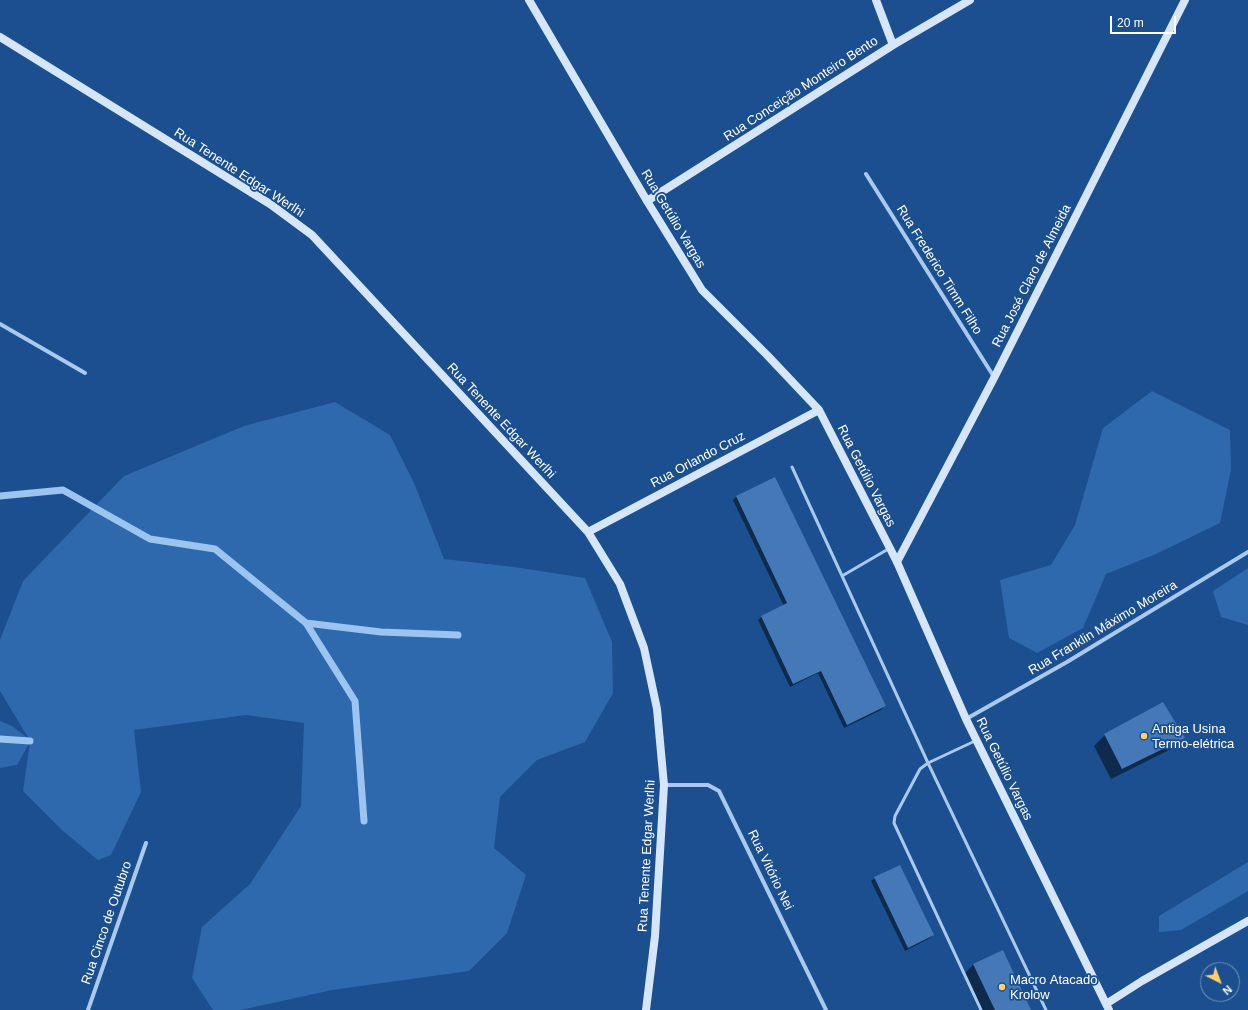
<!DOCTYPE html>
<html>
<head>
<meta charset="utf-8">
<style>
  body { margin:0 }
  #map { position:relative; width:1248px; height:1010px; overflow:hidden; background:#1b4f8f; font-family:Helvetica,sans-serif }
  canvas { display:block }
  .north { position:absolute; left:1200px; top:962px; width:40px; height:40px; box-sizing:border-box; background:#1b4f8f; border:1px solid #7695bc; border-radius:50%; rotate:138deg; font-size:11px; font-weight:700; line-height:16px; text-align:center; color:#fff }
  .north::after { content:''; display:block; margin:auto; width:14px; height:18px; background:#ffd166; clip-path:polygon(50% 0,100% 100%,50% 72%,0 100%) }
  .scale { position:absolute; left:1110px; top:16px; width:66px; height:18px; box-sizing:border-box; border:2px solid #fff; border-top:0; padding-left:5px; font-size:12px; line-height:14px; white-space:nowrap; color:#fff; -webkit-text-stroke:3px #1b4f8f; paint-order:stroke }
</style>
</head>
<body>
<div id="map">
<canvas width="1248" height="1010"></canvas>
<div class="north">N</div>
<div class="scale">20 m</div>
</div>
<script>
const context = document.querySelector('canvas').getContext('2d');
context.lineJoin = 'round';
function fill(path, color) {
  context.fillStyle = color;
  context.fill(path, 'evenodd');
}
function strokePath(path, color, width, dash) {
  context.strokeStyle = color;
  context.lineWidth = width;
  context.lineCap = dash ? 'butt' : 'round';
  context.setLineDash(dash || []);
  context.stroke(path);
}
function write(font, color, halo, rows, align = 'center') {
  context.font = font + ' Helvetica,sans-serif';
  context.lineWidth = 3.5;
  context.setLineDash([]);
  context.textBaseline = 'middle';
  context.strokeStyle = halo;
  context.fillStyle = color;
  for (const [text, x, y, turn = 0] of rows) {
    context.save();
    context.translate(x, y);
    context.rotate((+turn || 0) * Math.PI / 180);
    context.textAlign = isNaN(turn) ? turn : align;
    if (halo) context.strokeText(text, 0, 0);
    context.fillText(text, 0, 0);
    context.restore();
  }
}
fill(new Path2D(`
  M 1152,391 L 1230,430 L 1231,470 L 1220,523 L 1156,554 L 1106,574 L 1083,628 L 1037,653 L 1009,638 L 1000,580 L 1051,565 L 1075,525 L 1103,428 Z
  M 335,402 L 390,435 L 414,483 L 444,559 L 514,567 L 585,578 L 612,642 L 613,693 L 585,742 L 537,760 L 500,797 L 494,848 L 526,875 L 507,933 L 469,971 L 332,990 L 241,1010 L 213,1010 L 192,978 L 202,927 L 250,884 L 301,806 L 304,723 L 246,715 L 134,730 L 141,792 L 111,855 L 98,860 L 63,831 L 23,791 L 30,742 L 17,765 L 0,768 L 0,721 L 12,726 L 29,739 L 0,691 L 0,640 L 23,581 L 124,476 L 244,426 Z
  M 1248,568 L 1248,625 L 1221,617 L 1213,591 Z
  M 1248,862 L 1248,891 L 1181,930 L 1159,932 L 1159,916 Z`), '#2e69ad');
fill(new Path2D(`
  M 775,478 L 885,706 L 881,710 L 844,728 L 818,673 L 790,687 L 758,620 L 761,617 L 784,606 L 733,500 L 736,497 Z
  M 1163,703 L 1184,737 L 1173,748 L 1111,779 L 1094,746 L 1105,735 Z
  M 875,878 L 933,935 L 930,938 L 905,951 L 871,881 Z
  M 974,964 L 1030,1010 L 979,1010 L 963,975 Z`), '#0007');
strokePath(new Path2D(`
  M 0,496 L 63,490 L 150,539 L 215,549 L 306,623 L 355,701 L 364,821
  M 306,623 L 381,632 L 458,635
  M 0,739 L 30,741`), '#9cc4f0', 7);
fill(new Path2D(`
  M 775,477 L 886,706 L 847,725 L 821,671 L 793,684 L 761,616 L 787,603 L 736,496 Z
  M 1163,702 L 1185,738 L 1122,769 L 1104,734 Z
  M 900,865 L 934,935 L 908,948 L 874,877 Z
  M 1003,950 L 1031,1010 L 995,1010 L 973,964 Z`), '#4478b7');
strokePath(new Path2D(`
  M 792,467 L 928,763 L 1046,1010
  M 842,576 L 890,548
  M 977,740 L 928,763 L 920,769 L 895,816 L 894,823 L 981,1010`), '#a9c9ee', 3);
strokePath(new Path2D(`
  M 866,174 L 994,377
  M 0,324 L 85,373
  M 966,719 L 1067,662 L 1248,552
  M 664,785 L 708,785 L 719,791 L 826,1010
  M 88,1010 L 146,843`), '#a9c9ee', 4);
strokePath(new Path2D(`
  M 529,0 L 647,201 L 702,290 L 767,355 L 819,410 L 897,562 L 966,719 L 1109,1010
  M 876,0 L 893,45
  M 0,37 L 270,204 L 312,235 L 588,532 L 620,584 L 644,648 L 657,709 L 664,785 L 655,936 L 646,1010
  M 647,201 L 893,45 L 970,0
  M 588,532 L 819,410
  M 897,562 L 994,378 L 1185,0
  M 1106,1004 L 1142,981 L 1248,921`), '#d6e6fa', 8);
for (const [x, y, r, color] of [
  [1144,736,4,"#ffd166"],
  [1002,987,4,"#ffd166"]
]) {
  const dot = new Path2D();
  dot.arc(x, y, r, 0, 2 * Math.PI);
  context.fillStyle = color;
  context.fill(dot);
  strokePath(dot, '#1b4f8f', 1.5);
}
write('13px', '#fff', '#1b4f8f', [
  ["Rua Conceição Monteiro Bento",801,89,-33],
  ["Rua Tenente Edgar Werlhi",239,173,33],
  ["Rua Getúlio Vargas",673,219,59],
  ["Rua Frederico Timm Filho",939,270,58],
  ["Rua José Claro de Almeida",1032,276,-63],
  ["Rua Tenente Edgar Werlhi",501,421,47],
  ["Rua Orlando Cruz",698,460,-28],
  ["Rua Getúlio Vargas",866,476,63],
  ["Rua Franklin Máximo Moreira",1103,628,-31],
  ["Rua Getúlio Vargas",1004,769,64],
  ["Rua Tenente Edgar Werlhi",647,856,-87],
  ["Rua Vitório Nei",770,870,64],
  ["Rua Cinco de Outubro",107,923,-71]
]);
write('13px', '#fff', '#1b4f8f', [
  ["Antiga Usina",1152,729],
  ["Termo-elétrica",1152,744],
  ["Macro Atacado",1010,980],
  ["Krolow",1010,995]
], 'left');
</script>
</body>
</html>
